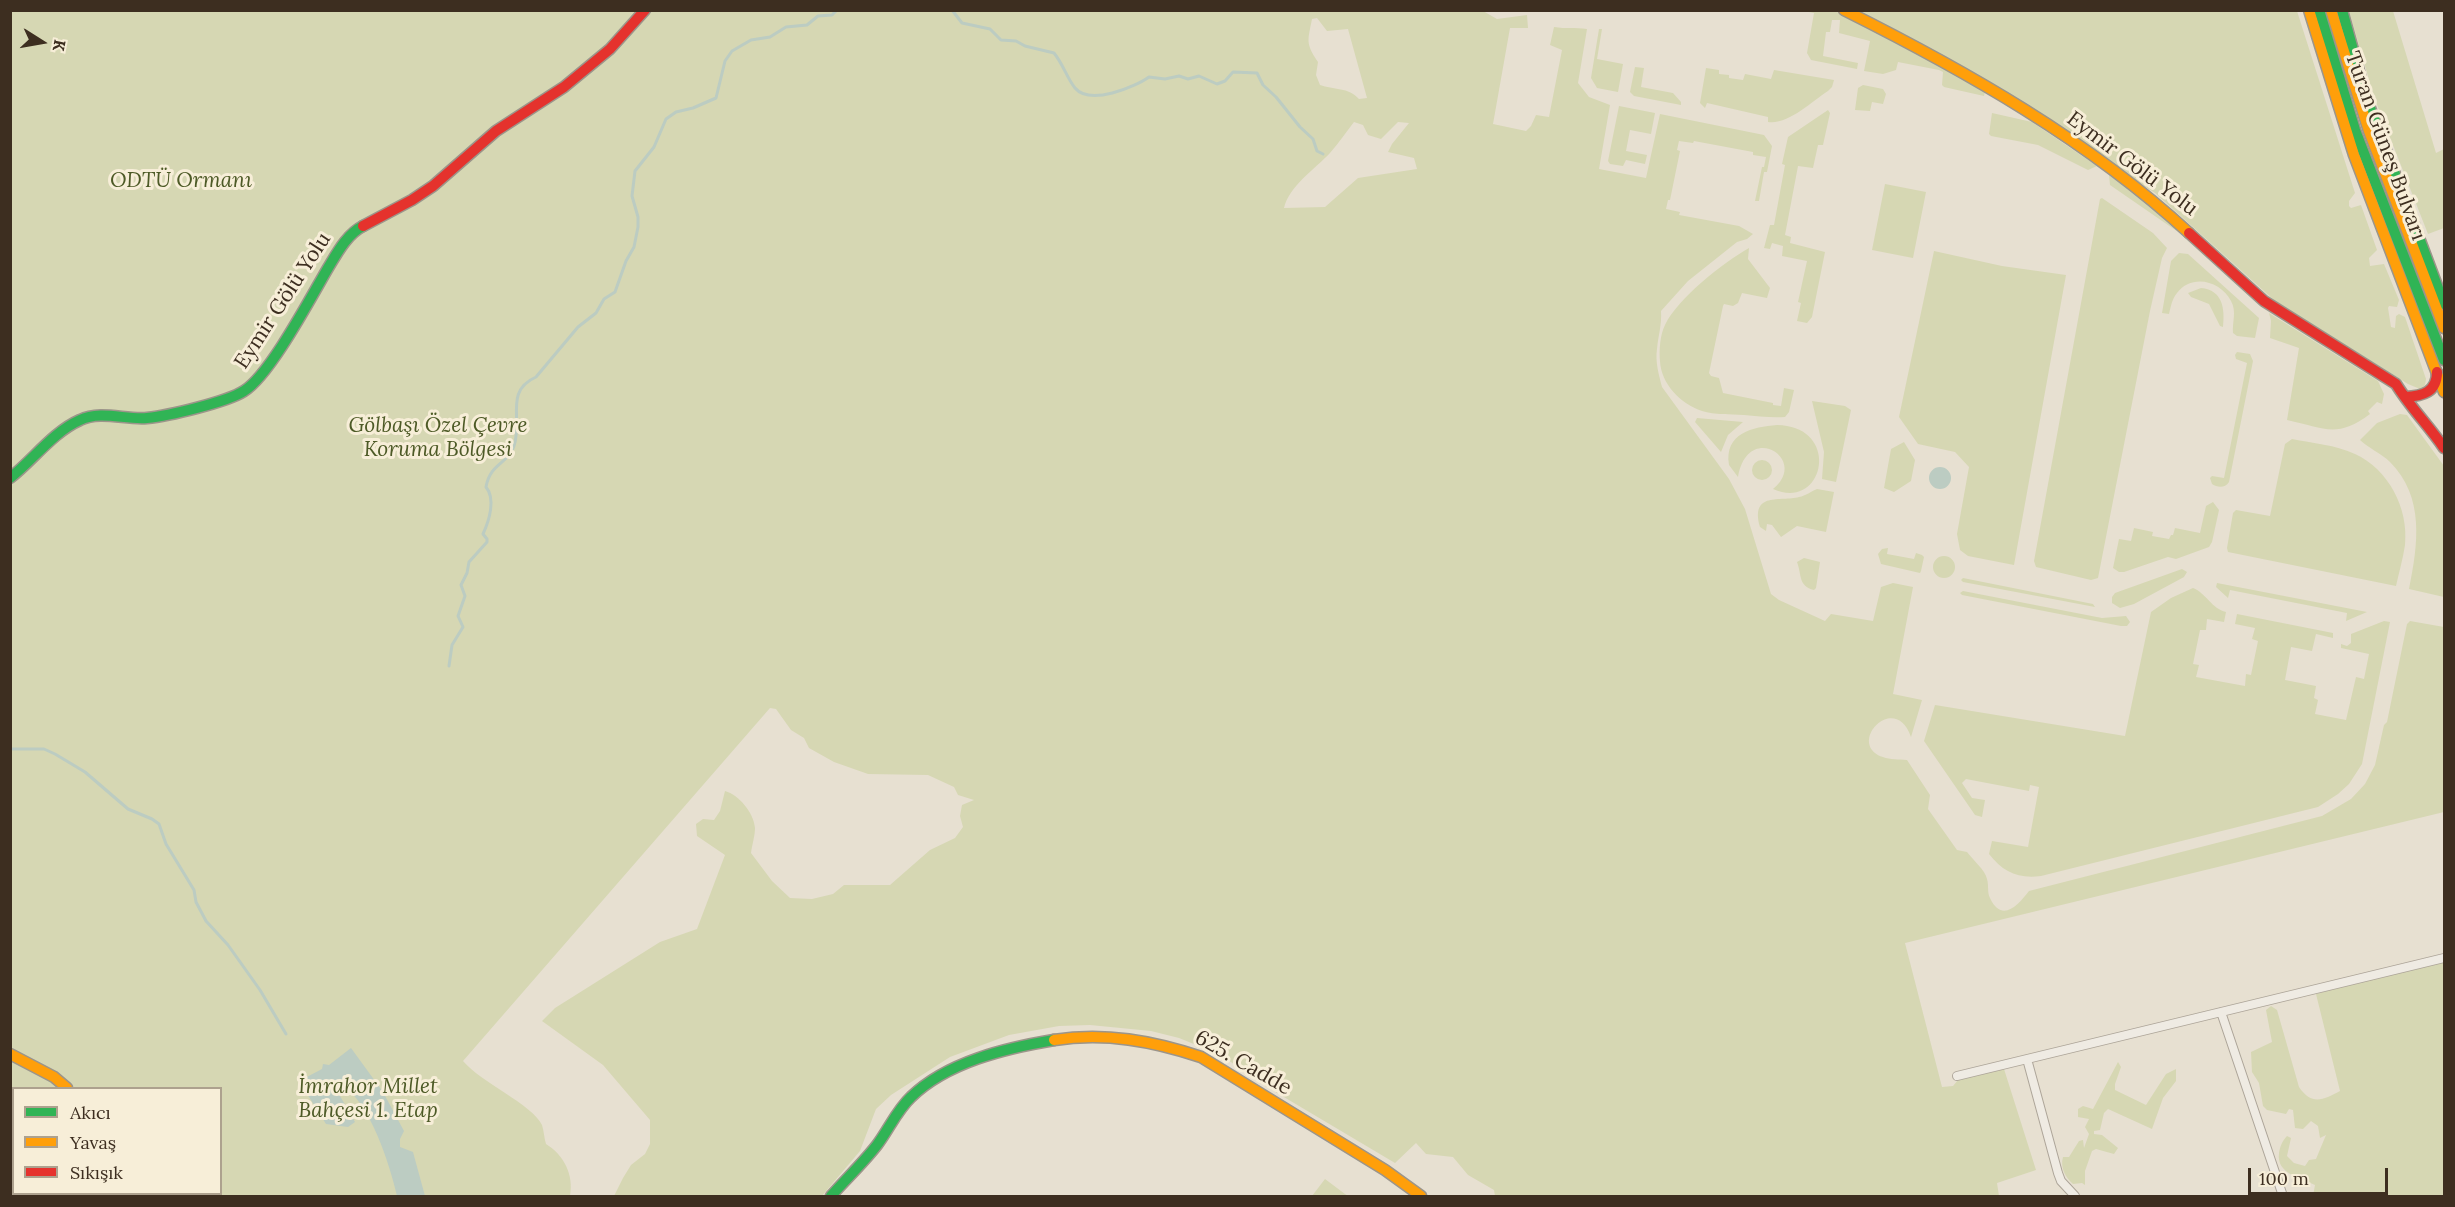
<!DOCTYPE html>
<html>
<head>
<meta charset="utf-8">
<style>
  body { margin:0 }
  #map { position:relative; width:2455px; height:1207px; overflow:hidden; background:#e7e0d1; font-family:Lora,serif }
  canvas { display:block }
  .frame { position:absolute; inset:0; border:12px solid #3d2e20; pointer-events:none }
  .legend { position:absolute; left:12px; top:1087px; width:210px; height:108px; box-sizing:border-box; background:#f7eed8; border:2px solid #ada18e; margin:0; padding:8px 10px; list-style:none; font-size:18px; color:#3d2e20 }
  .legend li { display:flex; align-items:center; gap:12px; height:30px }
  .legend b { width:30px; border:2px solid #ada18e }
  .north { position:absolute; left:12px; top:12px; width:60px; height:60px; -webkit-text-stroke:4px #f7eed8; paint-order:stroke; rotate:101deg; font-size:16px; font-weight:700; line-height:24px; text-align:center; color:#3d2e20 }
  .north::after { content:''; display:block; margin:auto; width:21px; height:27px; background:#3d2e20; clip-path:polygon(50% 0,100% 100%,50% 72%,0 100%) }
  .scale { position:absolute; left:2248px; top:1168px; width:140px; height:27px; box-sizing:border-box; border:3px solid #3d2e20; border-top:0; padding-left:8px; font-size:18px; line-height:21px; white-space:nowrap; color:#3d2e20; -webkit-text-stroke:4px #f7eed8; paint-order:stroke }
</style>
</head>
<body>
<div id="map">
<canvas width="2455" height="1207"></canvas>
<div class="frame"></div>
<ul class="legend">
<li><b style="height:8px;background:#30b455"></b>Akıcı</li>
<li><b style="height:8px;background:#ff9f0a"></b>Yavaş</li>
<li><b style="height:8px;background:#e5322d"></b>Sıkışık</li>
</ul>
<div class="north">K</div>
<div class="scale">100 m</div>
</div>
<script>
const context = document.querySelector('canvas').getContext('2d');
context.lineJoin = 'round';
function fill(path, color) {
  context.fillStyle = color;
  context.fill(path, 'evenodd');
}
function strokePath(path, color, width, dash) {
  context.strokeStyle = color;
  context.lineWidth = width;
  context.lineCap = dash ? 'butt' : 'round';
  context.setLineDash(dash || []);
  context.stroke(path);
}
function write(font, color, halo, rows, align = 'center') {
  context.font = font + ' Lora,serif';
  context.lineWidth = 6;
  context.setLineDash([]);
  context.textBaseline = 'middle';
  context.strokeStyle = halo;
  context.fillStyle = color;
  for (const [text, x, y, turn = 0] of rows) {
    context.save();
    context.translate(x, y);
    context.rotate((+turn || 0) * Math.PI / 180);
    context.textAlign = isNaN(turn) ? turn : align;
    if (halo) context.strokeText(text, 0, 0);
    context.fillText(text, 0, 0);
    context.restore();
  }
}
fill(new Path2D(`
  M 10,11 L 1483,11 L 1497,19 L 1527,15 L 1528,28 L 1510,28 L 1493,124 L 1526,131 L 1531,126 L 1536,115 L 1549,117 L 1562,50 L 1550,45 L 1554,27 C 1566,29 1575,27 1587,29 L 1578,83 L 1589,97 L 1610,105 L 1599,169 L 1646,178 L 1660,114 L 1764,135 L 1772,146 L 1767,172 L 1764,172 L 1759,201 L 1755,201 L 1762,167 L 1764,167 L 1766,157 L 1753,155 L 1753,152 L 1694,141 L 1693,143 L 1679,141 L 1677,150 L 1680,151 L 1670,200 L 1668,200 L 1666,209 L 1680,212 L 1679,215 L 1739,226 L 1753,234 L 1747,239 L 1737,242 L 1688,281 L 1661,311 C 1662,325 1658,336 1657,349 C 1655,362 1659,375 1662,387 L 1729,479 L 1745,509 L 1771,594 L 1779,600 L 1825,621 L 1831,614 L 1873,621 L 1881,587 L 1893,583 L 1913,587 L 1893,694 L 1922,700 L 1911,737 C 1895,690 1845,744 1883,757 C 1890,760 1899,759 1907,760 L 1930,795 L 1928,809 L 1957,850 L 1967,852 C 1973,860 1985,870 1987,879 C 1989,886 1987,892 1990,898 C 2002,924 2019,904 2029,891 L 2322,816 L 2351,799 L 2365,784 L 2375,765 L 2384,725 L 2387,722 L 2407,624 L 2410,621 L 2444,627 L 2444,812 L 1905,943 L 1942,1087 L 1953,1086 L 1958,1080 L 2004,1069 L 2036,1170 L 1997,1183 L 1999,1196 L 1495,1196 L 1494,1190 L 1468,1175 L 1453,1157 L 1426,1154 L 1416,1143 L 1395,1163 L 1262,1084 L 1221,1055 L 1179,1038 L 1151,1031 L 1090,1025 L 1059,1026 L 1009,1035 L 950,1057 L 891,1095 L 876,1109 L 860,1151 L 822,1196 L 614,1196 L 623,1178 L 631,1165 L 645,1154 L 650,1144 L 650,1120 L 603,1065 L 542,1021 L 555,1008 L 660,942 L 697,929 L 725,855 L 697,836 L 696,824 L 703,819 L 714,820 L 720,811 L 725,791 C 739,795 754,813 755,828 C 755,836 752,845 751,853 L 772,881 L 790,898 L 812,899 L 833,894 L 844,885 L 890,885 L 930,850 L 955,838 L 963,827 L 960,816 L 962,805 L 974,800 L 958,795 L 954,787 L 928,775 L 868,774 L 834,762 L 809,748 L 804,738 L 791,730 L 776,709 L 770,708 L 463,1061 C 483,1084 532,1104 542,1125 C 544,1131 544,1138 546,1144 C 564,1155 574,1175 570,1196 L 11,1196 ZM 1317,18 L 1327,31 L 1348,29 L 1367,98 L 1359,99 C 1349,87 1333,90 1320,85 L 1316,75 L 1318,62 C 1305,43 1308,40 1312,19 ZM 1354,122 L 1363,125 L 1368,135 L 1381,139 L 1398,122 L 1409,123 L 1392,144 L 1388,152 L 1414,158 L 1417,169 L 1358,178 L 1325,207 L 1284,208 C 1289,186 1315,169 1330,153 C 1339,143 1346,132 1354,122 ZM 14,1088 L 220,1088 L 220,1194 L 14,1194 Z
  M 1804,11 L 1835,11 L 1871,27 L 1985,92 L 1984,96 L 1944,87 L 1942,85 L 1943,72 L 1939,70 L 1898,62 L 1896,70 L 1883,74 L 1864,71 L 1870,41 L 1839,33 L 1840,20 L 1832,20 L 1830,32 L 1826,32 L 1823,56 L 1858,63 L 1857,69 L 1811,60 L 1807,53 L 1814,13 Z
  M 1844,11 L 2297,11 L 2355,193 L 2349,201 L 2349,206 L 2351,208 L 2361,205 L 2377,250 L 2369,258 L 2370,266 L 2384,264 L 2399,300 L 2397,307 L 2389,306 L 2388,308 L 2391,327 L 2395,328 L 2396,316 L 2399,314 L 2405,317 L 2426,379 L 2425,385 L 2420,389 L 2408,384 L 2275,301 L 2155,193 L 2008,101 Z
  M 2349,11 L 2393,11 L 2436,153 L 2444,149 L 2444,228 L 2428,234 L 2374,97 Z
  M 1599,29 L 1602,29 L 1597,59 L 1623,64 L 1618,92 L 1597,88 L 1591,78 Z
  M 1635,67 L 1644,68 L 1641,87 L 1673,93 L 1681,102 L 1681,105 L 1634,96 L 1630,92 Z
  M 1706,68 L 1719,70 L 1719,74 L 1729,75 L 1729,78 L 1743,80 L 1745,74 L 1771,79 L 1774,70 L 1834,80 L 1832,87 L 1828,91 C 1811,102 1788,125 1768,122 L 1768,117 L 1707,103 L 1705,108 L 1700,103 Z
  M 1863,85 L 1883,89 L 1886,94 L 1883,104 L 1872,102 L 1870,111 L 1855,110 L 1858,88 Z
  M 1619,106 L 1655,113 L 1651,134 L 1630,130 L 1626,151 L 1647,155 L 1645,164 L 1626,160 L 1623,166 L 1610,164 L 1608,161 Z
  M 1828,110 L 1830,113 L 1823,145 L 1818,145 L 1813,168 L 1798,166 L 1785,235 L 1791,237 L 1790,243 L 1825,252 L 1812,317 L 1807,323 L 1797,321 L 1801,303 L 1798,302 L 1807,261 L 1782,256 L 1783,246 L 1772,243 L 1770,249 L 1764,248 L 1770,225 L 1774,225 L 1785,165 L 1782,164 L 1788,137 Z
  M 1992,113 L 2032,122 L 2097,166 L 2088,170 L 2038,145 L 1991,136 L 1989,134 Z
  M 2109,175 L 2151,203 L 2194,243 L 2110,185 Z
  M 1885,184 L 1926,192 L 1913,258 L 1872,250 Z
  M 2102,198 L 2153,233 L 2167,248 L 2162,258 L 2150,311 L 2098,578 L 2091,580 L 2036,567 L 2034,561 L 2100,199 Z
  M 1749,248 L 1748,259 L 1770,288 L 1767,298 L 1742,293 L 1738,303 L 1733,306 L 1724,304 L 1723,306 L 1709,373 L 1711,376 L 1719,378 L 1723,393 L 1773,403 L 1773,405 L 1781,406 L 1784,388 L 1794,390 L 1789,412 L 1785,417 C 1771,418 1757,416 1744,415 C 1730,414 1715,415 1702,411 C 1681,404 1661,384 1660,361 C 1659,350 1660,335 1665,325 C 1678,298 1723,263 1749,248 Z
  M 1934,251 L 2002,266 L 2066,275 L 2014,565 L 1968,556 L 1960,550 L 1957,534 L 1969,467 L 1955,452 L 1918,444 L 1899,417 Z
  M 2179,253 L 2188,254 L 2259,318 L 2255,338 L 2237,336 L 2233,333 C 2232,322 2237,312 2231,301 C 2221,281 2192,273 2177,293 C 2172,299 2171,306 2169,314 L 2162,313 L 2171,261 Z
  M 2201,288 C 2223,290 2225,309 2223,327 L 2220,326 L 2209,304 L 2191,297 L 2188,293 Z
  M 2269,313 L 2378,381 L 2384,394 L 2382,404 L 2377,402 L 2368,411 L 2370,414 C 2337,439 2324,428 2287,420 L 2299,348 L 2270,338 L 2271,321 Z
  M 2237,352 L 2250,354 L 2253,361 L 2229,482 C 2225,488 2218,488 2212,484 L 2210,478 L 2212,476 L 2224,478 L 2247,363 L 2236,359 L 2235,355 Z
  M 1812,401 L 1845,406 L 1851,410 L 1836,482 L 1822,479 L 1824,452 Z
  M 2400,414 L 2407,415 L 2444,466 L 2444,597 L 2409,589 C 2418,545 2425,497 2390,462 C 2381,453 2368,448 2360,440 L 2377,423 Z
  M 1697,418 L 1743,422 L 1728,435 L 1721,452 L 1695,422 Z
  M 1777,425 C 1842,426 1825,512 1773,489 C 1810,460 1748,420 1738,477 L 1729,465 C 1724,433 1753,427 1777,425 Z
  M 2292,439 C 2312,443 2336,445 2355,454 C 2388,469 2409,508 2405,545 C 2403,559 2399,572 2396,586 L 2228,552 L 2227,548 L 2233,513 L 2236,510 L 2270,516 L 2285,444 Z
  M 1904,442 L 1915,460 L 1911,481 L 1894,492 L 1884,488 L 1891,449 Z
  M1752 470a10 10 0 1 1 20 0a10 10 0 1 1-20 0Z
  M 1817,489 L 1834,492 L 1826,532 L 1797,526 L 1781,537 L 1772,525 L 1767,524 L 1766,531 L 1760,527 C 1750,491 1781,502 1799,497 C 1806,496 1811,491 1817,489 Z
  M 2213,502 L 2219,510 L 2212,542 L 2209,547 L 2176,559 L 2168,557 L 2124,572 L 2119,572 L 2113,568 L 2119,539 L 2131,541 L 2134,528 L 2153,532 L 2152,536 L 2169,539 L 2171,535 L 2173,535 L 2175,528 L 2200,533 L 2206,506 Z
  M 1888,548 L 1887,554 L 1914,559 L 1916,553 L 1922,555 L 1924,557 L 1921,571 L 1920,573 L 1881,564 L 1878,554 L 1882,549 Z
  M1933 567a11 11 0 1 1 22 0a11 11 0 1 1-22 0Z
  M 1804,558 L 1820,562 L 1816,588 L 1814,590 C 1798,586 1802,575 1797,562 Z
  M 2182,569 L 2187,572 L 2184,577 L 2134,604 L 2120,608 L 2112,603 L 2112,597 L 2115,593 Z
  M 1963,578 L 2093,604 L 2095,607 L 1963,582 L 1961,580 Z
  M 2217,583 L 2367,612 L 2346,621 L 2347,613 L 2230,590 L 2228,598 L 2216,587 Z
  M 2193,588 C 2206,593 2212,609 2226,612 L 2224,622 L 2207,619 L 2206,630 L 2200,630 L 2193,664 L 2199,665 L 2196,677 L 2245,686 L 2246,674 L 2251,675 L 2258,641 L 2252,639 L 2255,628 L 2235,624 L 2237,614 L 2333,633 L 2333,638 L 2316,634 L 2312,651 L 2291,647 L 2285,680 L 2316,686 L 2314,698 L 2318,700 L 2315,714 L 2346,720 L 2356,677 L 2364,679 L 2369,654 L 2341,648 L 2341,644 L 2347,646 L 2351,643 L 2351,634 L 2384,621 L 2390,622 L 2362,764 L 2349,784 L 2338,794 L 2318,807 L 2041,876 C 2018,879 2003,872 1989,854 L 1992,841 L 2028,847 L 2039,787 L 2030,785 L 2029,791 L 1966,779 L 1962,783 L 1972,798 L 1985,800 L 1982,817 L 1975,815 L 1924,741 L 1935,705 L 2125,736 L 2151,612 L 2171,598 Z
  M 1963,591 L 2102,618 L 2126,616 L 2130,622 L 2127,626 L 2121,626 L 1962,595 L 1960,593 Z
  M 2444,957 L 2444,1196 L 2313,1196 L 2315,1185 C 2301,1178 2276,1174 2279,1153 C 2280,1147 2282,1141 2287,1136 L 2291,1138 L 2287,1156 L 2294,1163 L 2305,1166 L 2309,1160 L 2316,1159 L 2326,1135 L 2320,1138 L 2318,1126 L 2311,1121 L 2303,1129 L 2295,1128 L 2293,1110 L 2289,1109 L 2286,1114 L 2267,1110 L 2263,1106 L 2259,1083 L 2252,1072 L 2251,1052 L 2272,1042 L 2266,1010 L 2271,1006 L 2277,1010 L 2299,1087 C 2312,1106 2323,1100 2340,1091 L 2316,994 Z
  M 2118,1062 L 2121,1067 L 2115,1084 L 2115,1090 L 2146,1105 L 2166,1074 L 2176,1069 L 2176,1081 L 2163,1098 L 2152,1129 L 2108,1109 L 2104,1113 L 2100,1130 L 2094,1131 L 2094,1134 L 2102,1135 L 2118,1148 L 2114,1154 L 2096,1149 L 2092,1151 L 2085,1171 L 2085,1185 L 2082,1183 L 2073,1184 C 2065,1177 2060,1167 2063,1157 L 2069,1157 L 2079,1141 L 2083,1140 L 2084,1148 L 2089,1134 L 2085,1127 L 2089,1119 L 2078,1117 L 2078,1109 L 2083,1106 L 2093,1109 Z
  M 1325,1179 L 1345,1194 L 1348,1196 L 1312,1196 Z`), '#d6d7b3');
fill(new Path2D(`
  M1929 478a11 11 0 1 1 22 0a11 11 0 1 1-22 0Z
  M 351,1048 L 383,1092 L 404,1131 L 400,1139 L 400,1147 L 413,1152 L 425,1196 L 397,1196 C 390,1165 370,1102 342,1085 L 336,1089 L 355,1122 L 348,1127 L 326,1124 L 299,1081 L 322,1069 L 323,1064 L 329,1065 Z`), '#bcccc2');
strokePath(new Path2D(`
  M 952,10 L 962,23 L 990,29 L 1001,40 L 1016,41 L 1025,46 L 1054,53 C 1063,64 1067,78 1075,88 C 1090,106 1135,87 1149,77 L 1165,79 L 1179,76 L 1188,79 L 1199,76 L 1217,84 L 1225,81 L 1233,72 L 1257,73 L 1263,85 L 1276,97 L 1300,127 L 1313,139 L 1317,151 L 1323,154
  M 449,666 L 452,645 L 463,627 L 458,616 L 465,596 L 461,585 L 467,573 L 469,562 L 487,542 L 487,539 L 483,534 C 489,521 496,499 486,487 C 490,463 508,464 514,446 C 523,420 504,391 536,377 L 578,327 L 596,313 L 604,299 L 615,292 L 626,261 L 634,247 L 638,227 L 638,217 L 632,196 L 635,171 L 654,147 L 666,119 L 676,112 L 693,108 L 716,98 L 725,61 L 732,51 L 751,40 L 770,37 L 786,27 L 807,25 L 818,16 L 832,15 L 837,10
  M 10,749 L 44,749 L 55,754 L 85,772 L 128,809 L 152,819 L 159,824 L 166,844 L 194,890 L 196,902 L 206,921 L 228,945 L 260,990 L 286,1034`), '#bcccc2', 3);
const street = new Path2D(`
  M 2221,1012 L 2283,1196
  M 2027,1059 L 2058,1173 L 2061,1181 L 2075,1196
  M 1957,1076 L 2444,958`);
const fast = new Path2D(`
  M 2319,10 L 2355,130 L 2444,360
  M 2342,10 L 2367,100 L 2444,304
  M 10,478 C 33,460 53,432 80,420 C 101,410 125,420 147,418 C 168,416 227,402 244,391 C 270,375 311,297 328,268 C 337,253 347,234 363,226
  M 831,1196 C 846,1179 863,1163 877,1145 C 889,1129 897,1110 911,1097 C 947,1062 1006,1048 1054,1040`);
const slow = new Path2D(`
  M 1844,10 C 1966,71 2088,140 2189,233
  M 2309,10 L 2354,155 L 2444,392
  M 2331,10 L 2369,131 L 2444,328
  M 1054,1040 C 1105,1032 1153,1041 1201,1057 L 1385,1170 L 1421,1196
  M 10,1054 L 54,1077 L 67,1088
  M 122,1194 L 122,1196`);
const jam = new Path2D(`
  M 363,226 L 412,200 L 433,186 L 496,131 L 564,87 L 610,49 L 645,10
  M 2189,233 L 2264,301 L 2396,384 C 2410,407 2429,426 2444,448
  M 2405,397 C 2423,396 2437,392 2437,372`);
strokePath(street, '#ada599', 10);
strokePath(fast, '#9c958a', 13);
strokePath(slow, '#9c958a', 13);
strokePath(jam, '#9c958a', 13);
strokePath(street, '#efebe3', 8);
strokePath(fast, '#30b455', 10);
strokePath(slow, '#ff9f0a', 10);
strokePath(jam, '#e5322d', 10);
write('21px', '#3d2e20', '#f7eed8', [
  ["Turan Güneş Bulvarı",2385,146,70],
  ["Eymir Gölü Yolu",2132,164,37],
  ["Eymir Gölü Yolu",283,301,-57],
  ["625. Cadde",1243,1063,30]
]);
write('italic 21px', '#4d5a26', '#f7eed8', [
  ["ODTÜ Ormanı",181,181],
  ["Gölbaşı Özel Çevre",438,426],
  ["Koruma Bölgesi",438,450],
  ["İmrahor Millet",368,1087],
  ["Bahçesi 1. Etap",368,1111]
]);
</script>
</body>
</html>
